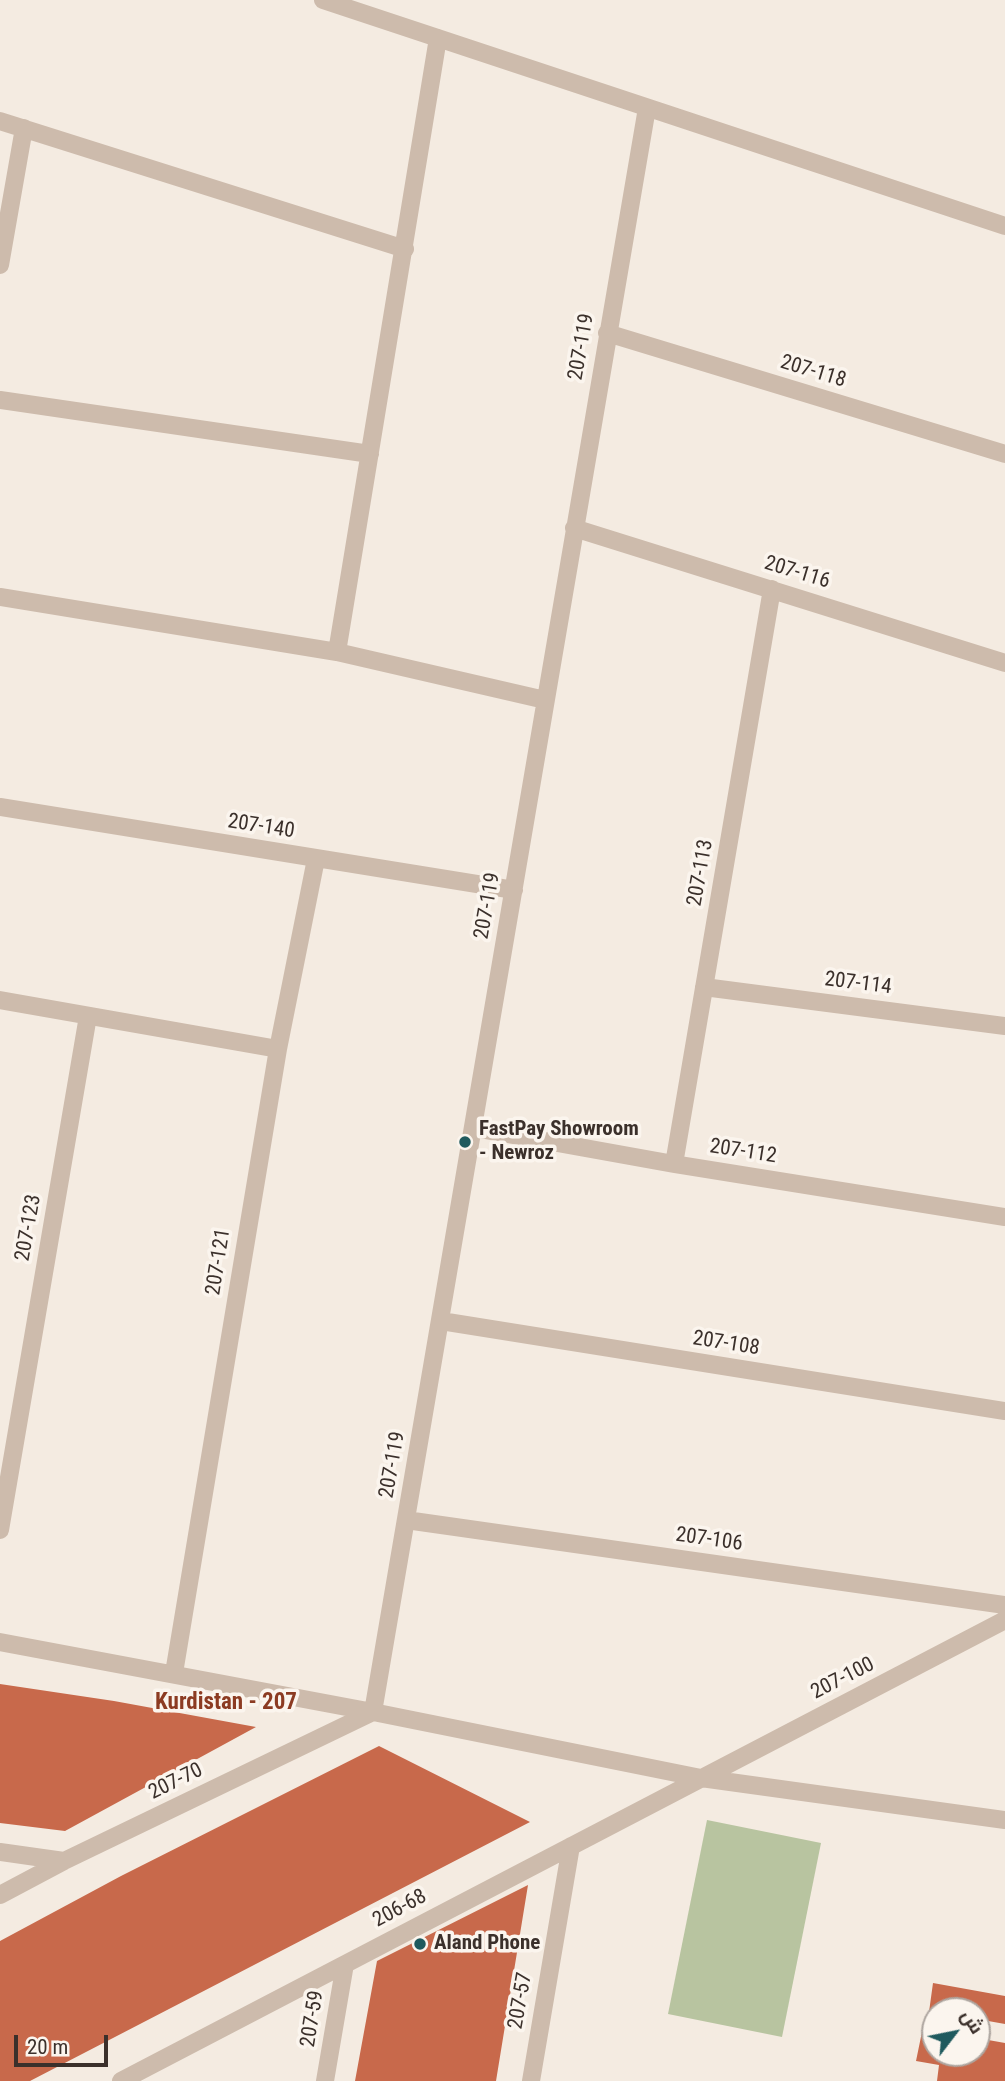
<!DOCTYPE html>
<html>
<head>
<meta charset="utf-8">
<style>
  body { margin:0 }
  #map { position:relative; width:1005px; height:2081px; overflow:hidden; background:#f4ebe1; font-family:"Roboto Condensed",Cairo,sans-serif }
  canvas { display:block }
  .north { position:absolute; left:921px; top:1997px; width:70px; height:70px; box-sizing:border-box; background:#fbf5ee; border:2px solid #aea6a0; border-radius:50%; rotate:58deg; font-size:19px; font-weight:700; line-height:28px; text-align:center; color:#3b302b }
  .north::after { content:''; display:block; margin:auto; width:24px; height:32px; background:#1f5a5e; clip-path:polygon(50% 0,100% 100%,50% 72%,0 100%) }
  .scale { position:absolute; left:14px; top:2035px; width:94px; height:32px; box-sizing:border-box; border:4px solid #3b302b; border-top:0; padding-left:9px; font-size:21px; line-height:24px; white-space:nowrap; color:#3b302b; -webkit-text-stroke:5px #fbf5ee; paint-order:stroke }
</style>
</head>
<body>
<div id="map">
<canvas width="1005" height="2081"></canvas>
<div class="north">ش</div>
<div class="scale">20 m</div>
</div>
<script>
const context = document.querySelector('canvas').getContext('2d');
context.lineJoin = 'round';
function fill(path, color) {
  context.fillStyle = color;
  context.fill(path, 'evenodd');
}
function strokePath(path, color, width, dash) {
  context.strokeStyle = color;
  context.lineWidth = width;
  context.lineCap = dash ? 'butt' : 'round';
  context.setLineDash(dash || []);
  context.stroke(path);
}
function write(font, color, halo, rows, align = 'center') {
  context.font = font + ' "Roboto Condensed",sans-serif';
  context.lineWidth = 7;
  context.setLineDash([]);
  context.textBaseline = 'middle';
  context.strokeStyle = halo;
  context.fillStyle = color;
  for (const [text, x, y, turn = 0] of rows) {
    context.save();
    context.translate(x, y);
    context.rotate((+turn || 0) * Math.PI / 180);
    context.textAlign = isNaN(turn) ? turn : align;
    if (halo) context.strokeText(text, 0, 0);
    context.fillText(text, 0, 0);
    context.restore();
  }
}
fill(new Path2D(`
  M 707,1820 L 821,1843 L 782,2037 L 668,2014 Z`), '#b8c4a0');
fill(new Path2D(`
  M 0,1684 L 114,1701 L 256,1727 L 65,1831 L 0,1823 Z
  M 379,1746 L 530,1822 L 30,2081 L 0,2081 L 0,1941 L 121,1876 Z
  M 528,1885 L 496,2081 L 355,2081 L 377,1961 Z
  M 933,1983 L 1005,1996 L 1005,2024 L 977,2019 L 977,2011 L 929,2012 Z
  M 923,2027 L 935,2029 L 935,2053 L 977,2053 L 977,2038 L 1005,2043 L 1005,2081 L 937,2081 L 939,2065 L 916,2061 Z`), '#c8694b');
strokePath(new Path2D(`
  M 323,0 L 1005,226
  M 0,121 L 405,249
  M 0,265 L 24,128
  M 607,333 L 1005,454
  M 0,400 L 370,454
  M 574,528 L 1005,663
  M 0,597 L 337,652 L 545,700
  M 337,652 L 438,38
  M 0,807 L 514,890
  M 704,987 L 1005,1026
  M 0,1000 L 278,1049
  M 474,1128 L 674,1164 L 1005,1217
  M 674,1164 L 772,589
  M 441,1321 L 1005,1411
  M 406,1520 L 1005,1605
  M 0,1530 L 88,1016
  M 0,1642 L 373,1712 L 701,1778 L 1005,1820
  M 174,1673 L 278,1049 L 316,859
  M 0,1852 L 64,1861
  M 0,1895 L 64,1861 L 373,1712 L 647,108
  M 121,2081 L 1005,1620
  M 325,2081 L 345,1964
  M 531,2081 L 571,1846`), '#cdbbac', 18);
for (const [x, y, r, color] of [
  [465,1142,7,"#1f5a5e"],
  [420,1944,7,"#1f5a5e"]
]) {
  const dot = new Path2D();
  dot.arc(x, y, r, 0, 2 * Math.PI);
  context.fillStyle = color;
  context.fill(dot);
  strokePath(dot, '#fbf5ee', 2.5);
}
write('21px', '#3b302b', '#fbf5ee', [
  ["207-119",582,347,-80],
  ["207-118",813,372,17],
  ["207-116",797,573,17],
  ["207-140",261,827,9],
  ["207-113",701,873,-80],
  ["207-119",488,906,-80],
  ["207-114",858,984,7],
  ["207-112",743,1152,9],
  ["207-123",29,1228,-80],
  ["207-121",219,1262,-81],
  ["207-108",726,1344,9],
  ["207-119",393,1465,-80],
  ["207-106",709,1540,8],
  ["207-100",843,1679,-27],
  ["207-70",176,1782,-26],
  ["206-68",400,1909,-28],
  ["207-57",521,2001,-80],
  ["207-59",313,2019,-81]
]);
write('bold 21px', '#3b302b', '#fbf5ee', [
  ["FastPay Showroom",479,1130],
  ["- Newroz",479,1154],
  ["Aland Phone",434,1944]
], 'left');
write('bold 23px', '#8c3b22', '#fbf5ee', [
  ["Kurdistan - 207",226,1703]
]);
</script>
</body>
</html>
